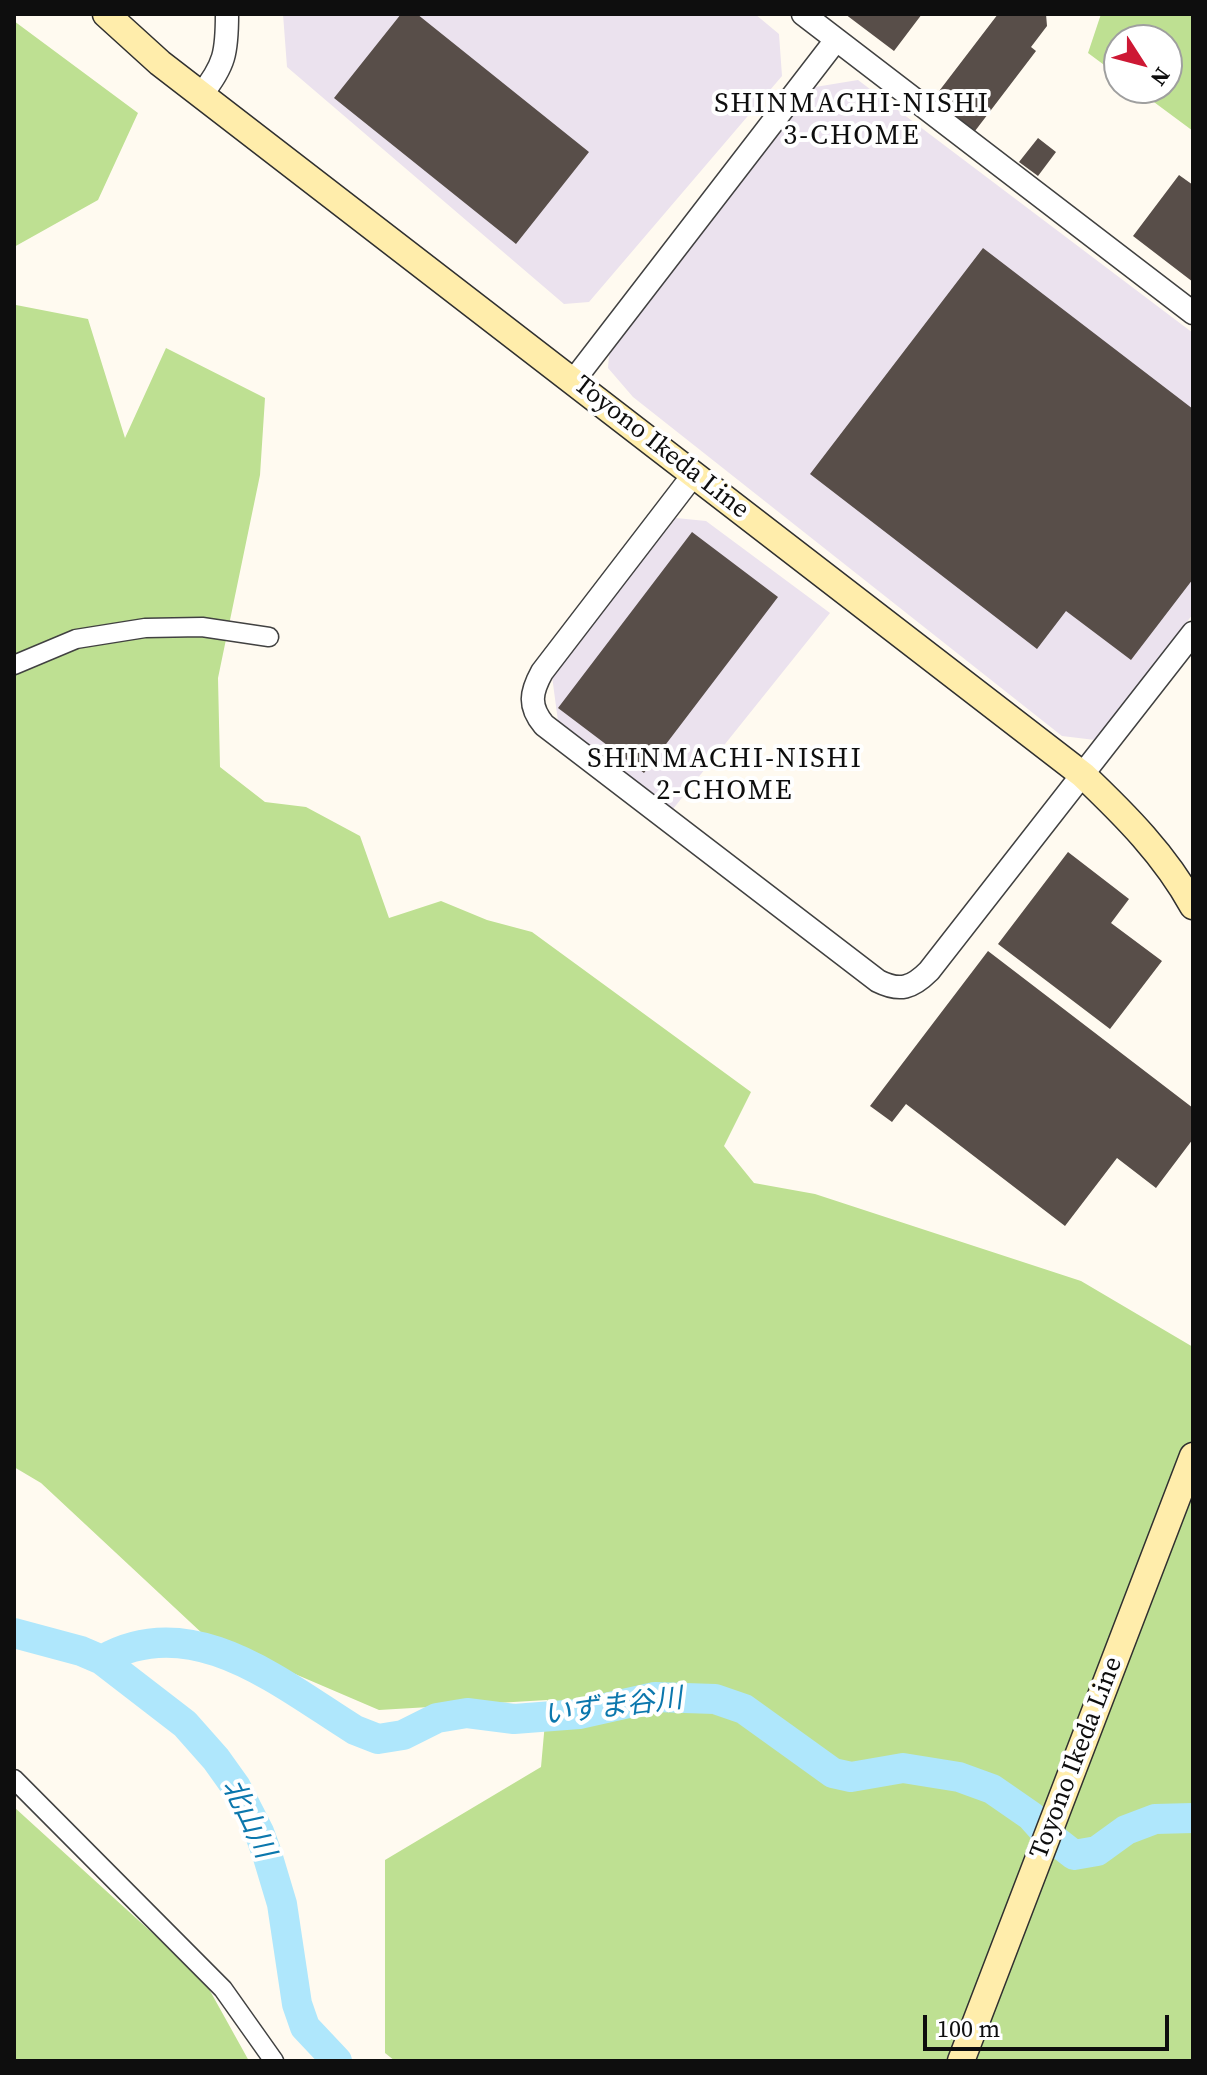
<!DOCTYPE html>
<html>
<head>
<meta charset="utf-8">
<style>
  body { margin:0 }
  #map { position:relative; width:1207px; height:2075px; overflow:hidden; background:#fffaf0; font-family:"Source Serif 4",serif }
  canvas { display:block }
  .frame { position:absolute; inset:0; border:16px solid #0e0e0e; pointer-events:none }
  .north { position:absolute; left:1103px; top:24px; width:80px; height:80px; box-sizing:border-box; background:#fff; border:2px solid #9f9f9f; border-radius:50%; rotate:126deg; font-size:22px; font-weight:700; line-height:32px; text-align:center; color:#0e0e0e }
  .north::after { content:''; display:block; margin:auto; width:28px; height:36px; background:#cd1834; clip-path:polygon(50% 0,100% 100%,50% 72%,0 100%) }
  .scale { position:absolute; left:923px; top:2015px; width:246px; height:36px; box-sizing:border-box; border:4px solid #0e0e0e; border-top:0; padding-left:10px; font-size:24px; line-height:28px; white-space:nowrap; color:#0e0e0e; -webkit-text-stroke:6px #fff; paint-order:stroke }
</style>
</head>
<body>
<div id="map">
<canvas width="1207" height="2075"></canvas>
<div class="frame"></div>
<div class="north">N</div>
<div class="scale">100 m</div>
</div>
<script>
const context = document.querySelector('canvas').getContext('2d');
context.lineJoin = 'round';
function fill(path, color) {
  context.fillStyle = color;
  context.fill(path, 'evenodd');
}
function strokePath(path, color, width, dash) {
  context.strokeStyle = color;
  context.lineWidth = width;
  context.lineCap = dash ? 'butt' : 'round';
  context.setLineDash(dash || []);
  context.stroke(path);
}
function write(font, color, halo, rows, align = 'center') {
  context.font = font + ' "Source Serif 4","Noto Sans JP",serif';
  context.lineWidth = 8;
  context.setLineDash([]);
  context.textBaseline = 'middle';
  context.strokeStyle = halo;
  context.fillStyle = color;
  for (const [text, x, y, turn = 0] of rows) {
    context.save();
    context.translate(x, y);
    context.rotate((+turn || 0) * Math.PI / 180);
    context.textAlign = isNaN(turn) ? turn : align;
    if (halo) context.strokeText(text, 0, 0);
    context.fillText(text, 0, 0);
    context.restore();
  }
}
fill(new Path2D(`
  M 283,14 L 755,14 L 779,34 L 782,76 L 589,302 L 564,304 L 287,67 Z
  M 858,80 L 1193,333 L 1193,614 L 1095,740 L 1062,736 L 633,397 L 608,368 L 609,355 L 615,344 L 809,88 Z
  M 676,518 L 706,521 L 830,613 L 669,814 L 558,721 L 552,676 Z`), '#ebe2ee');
fill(new Path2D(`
  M 1101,14 L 1193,14 L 1193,131 L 1135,88 L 1167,88 L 1167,40 L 1119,40 L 1119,76 L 1088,53 Z
  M 14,21 L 138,113 L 98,200 L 14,247 Z
  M 16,305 L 88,319 L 125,438 L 166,348 L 265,398 L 260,475 L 218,678 L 220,767 L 265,802 L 306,807 L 360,836 L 389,918 L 441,901 L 487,920 L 532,932 L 751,1092 L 724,1146 L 754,1183 L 815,1194 L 1081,1281 L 1193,1347 L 1193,2061 L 395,2061 L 385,2053 L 385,1860 L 541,1767 L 547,1700 L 379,1710 L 204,1635 L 41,1483 L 14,1467 Z
  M 14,1807 L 204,1980 L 249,2061 L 14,2061 Z`), '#bee092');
strokePath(new Path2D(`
  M 14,1633 L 81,1651 L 102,1660 L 185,1724 L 216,1759 L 236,1787 L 259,1832 L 267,1854 L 282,1904 L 297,2004 L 305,2027 L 337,2061
  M 102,1660 C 192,1608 281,1684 355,1730 L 378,1739 L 403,1735 L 437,1718 L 467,1713 L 514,1719 L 579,1714 L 655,1697 L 715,1699 L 744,1709 L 833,1773 L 851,1777 L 903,1768 L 959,1777 L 992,1789 L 1031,1816 L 1047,1834 L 1074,1855 L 1097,1851 L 1126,1830 L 1155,1819 L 1193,1818`), '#afe7fc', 30);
fill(new Path2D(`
  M 401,14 L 417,14 L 589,152 L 516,244 L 334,98 Z
  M 845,14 L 922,14 L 894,51 Z
  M 998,14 L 1046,14 L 1047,26 L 1031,47 L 1036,51 L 975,131 L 933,99 Z
  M 1038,138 L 1056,152 L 1038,176 L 1019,162 Z
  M 1179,175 L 1193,185 L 1193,282 L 1133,236 Z
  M 983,248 L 1193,409 L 1193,579 L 1131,660 L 1066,611 L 1037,649 L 810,474 Z
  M 692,532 L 778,597 L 644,773 L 558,708 Z
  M 1068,852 L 1129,899 L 1111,923 L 1162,961 L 1110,1029 L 998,944 Z
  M 988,951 L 1193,1108 L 1193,1139 L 1156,1188 L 1117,1158 L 1065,1226 L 906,1104 L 892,1122 L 870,1106 Z`), '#584e49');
const minor = new Path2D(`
  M 14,665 L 76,639 L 145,628 L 202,627 L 269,637
  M 14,1779 L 223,1989 L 274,2061`);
const tertiary = new Path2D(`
  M 803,14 L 1193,313
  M 201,95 C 225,65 227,52 227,14
  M 574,380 L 836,40
  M 694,474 L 542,672 C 531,692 528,706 544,725 L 878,981 C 900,992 912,988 929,971 L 1193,633`);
const secondary = new Path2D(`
  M 106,14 L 160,63 L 1083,775 C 1125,815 1165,855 1193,906
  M 961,2061 L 1193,1456`);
strokePath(minor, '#414141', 21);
strokePath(tertiary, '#414141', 25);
strokePath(secondary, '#303030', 29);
strokePath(minor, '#fff', 18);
strokePath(tertiary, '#fff', 22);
strokePath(secondary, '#ffedab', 26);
write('26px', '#0e0e0e', '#fff', [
  ["Toyono Ikeda Line",661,448,38],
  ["Toyono Ikeda Line",1077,1758,-69]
]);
context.letterSpacing = '2px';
write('28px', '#0e0e0e', '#fff', [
  ["SHINMACHI-NISHI",852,105],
  ["3-CHOME",852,137],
  ["SHINMACHI-NISHI",725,760],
  ["2-CHOME",725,792]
]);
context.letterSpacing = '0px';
write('italic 28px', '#0b77ad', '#fff', [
  ["いずま谷川",613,1708,-7],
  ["北山川",247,1819,64]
]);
</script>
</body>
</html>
